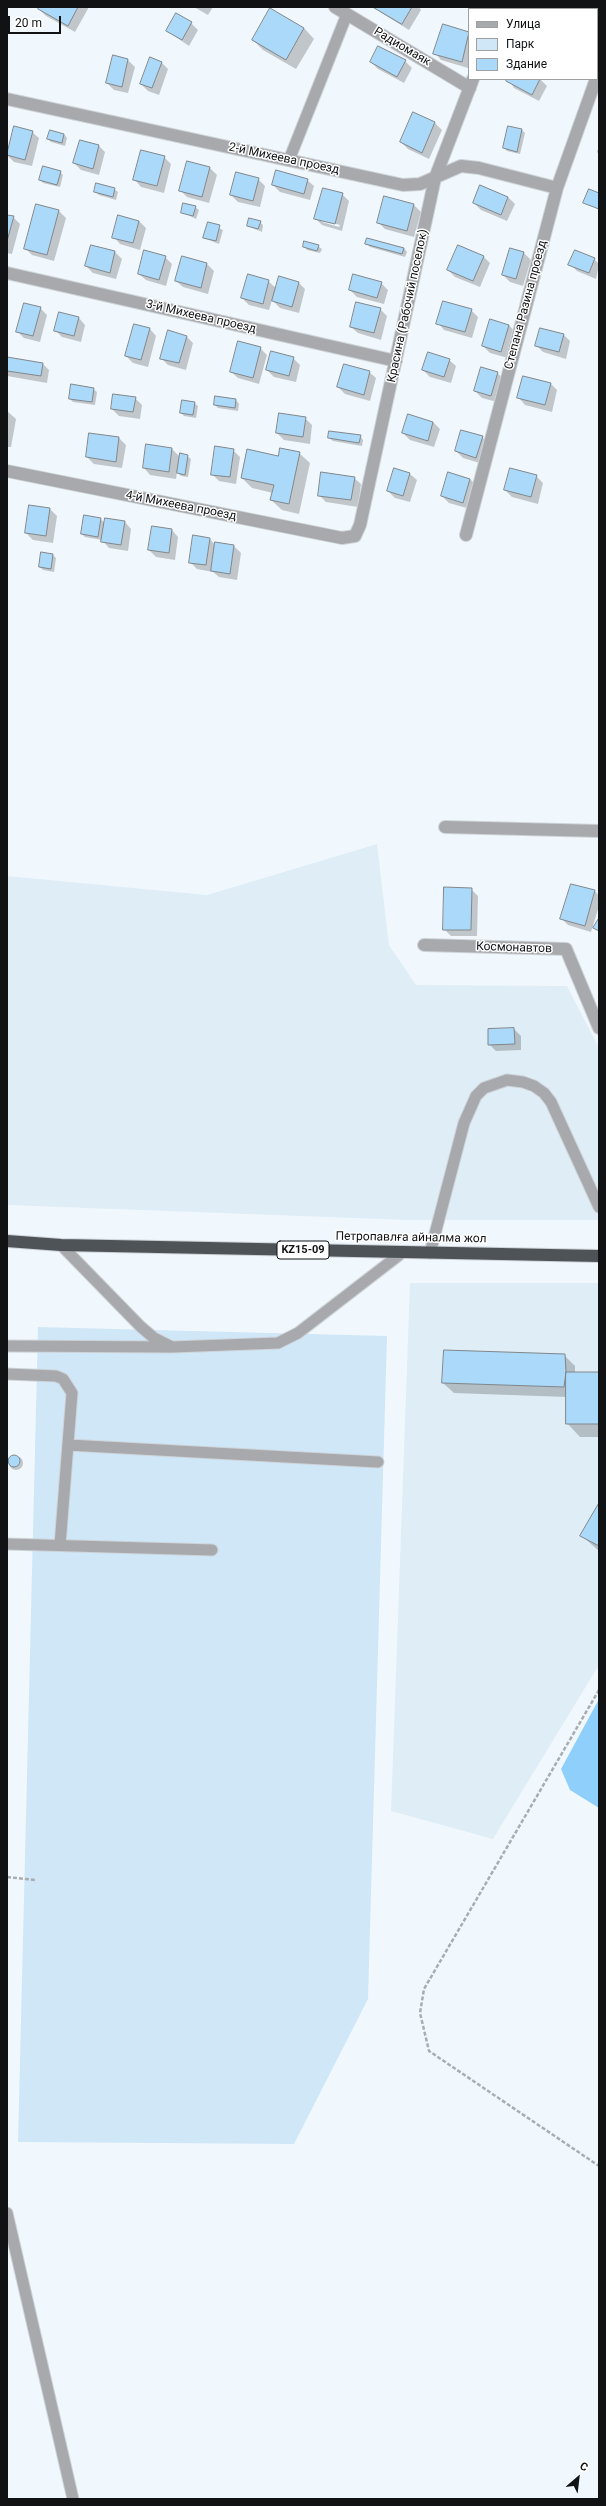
<!DOCTYPE html>
<html>
<head>
<meta charset="utf-8">
<style>
  body { margin:0 }
  #map { position:relative; width:606px; height:2506px; overflow:hidden; background:#f1f8fd; font-family:Roboto,sans-serif }
  canvas { display:block }
  .frame { position:absolute; inset:0; border:8px solid #101214; pointer-events:none }
  .legend { position:absolute; left:468px; top:8px; width:130px; height:72px; box-sizing:border-box; background:#fff; border:1px solid #9fa0a1; margin:0; padding:5px 7px; list-style:none; font-size:12px; color:#101214 }
  .legend li { display:flex; align-items:center; gap:8px; height:20px }
  .legend b { width:20px; border:1px solid #9fa0a1 }
  .north { position:absolute; left:558px; top:2458px; width:40px; height:40px; -webkit-text-stroke:3px #fff; paint-order:stroke; rotate:28deg; font-size:11px; font-weight:700; line-height:16px; text-align:center; color:#101214 }
  .north::after { content:''; display:block; margin:auto; width:14px; height:18px; background:#101214; clip-path:polygon(50% 0,100% 100%,50% 72%,0 100%) }
  .scale { position:absolute; left:8px; top:16px; width:53px; height:18px; box-sizing:border-box; border:2px solid #101214; border-top:0; padding-left:5px; font-size:12px; line-height:14px; white-space:nowrap; color:#101214; -webkit-text-stroke:3px #fff; paint-order:stroke }
</style>
</head>
<body>
<div id="map">
<canvas width="606" height="2506"></canvas>
<div class="frame"></div>
<ul class="legend">
<li><b style="height:5px;background:#a7a9ac"></b>Улица</li>
<li><b style="height:11px;background:#d0e7f8"></b>Парк</li>
<li><b style="height:11px;background:#aad9fa"></b>Здание</li>
</ul>
<div class="north">С</div>
<div class="scale">20 m</div>
</div>
<script>
const context = document.querySelector('canvas').getContext('2d');
context.lineJoin = 'round';
function fill(path, color) {
  context.fillStyle = color;
  context.fill(path, 'evenodd');
}
function strokePath(path, color, width, dash) {
  context.strokeStyle = color;
  context.lineWidth = width;
  context.lineCap = dash ? 'butt' : 'round';
  context.setLineDash(dash || []);
  context.stroke(path);
}
function write(font, color, halo, rows, align = 'center') {
  context.font = font + ' Roboto,sans-serif';
  context.lineWidth = 3;
  context.setLineDash([]);
  context.textBaseline = 'middle';
  context.strokeStyle = halo;
  context.fillStyle = color;
  for (const [text, x, y, turn = 0] of rows) {
    context.save();
    context.translate(x, y);
    context.rotate((+turn || 0) * Math.PI / 180);
    context.textAlign = isNaN(turn) ? turn : align;
    if (halo) context.strokeText(text, 0, 0);
    context.fillText(text, 0, 0);
    context.restore();
  }
}
fill(new Path2D(`
  M 377,844 L 389,945 L 416,985 L 567,986 L 599,1048 L 599,1220 L 407,1220 L 7,1205 L 7,876 L 207,895 Z
  M 410,1283 L 599,1283 L 599,1665 L 493,1839 L 391,1811 Z`), '#dfedf6');
fill(new Path2D(`
  M 38,1327 L 387,1336 L 368,1999 L 294,2144 L 18,2142 Z`), '#d0e7f8');
fill(new Path2D(`
  M 599,1699 L 599,1808 L 570,1790 L 561,1769 Z`), '#8fcffb');
fill(new Path2D(`
  M 40,7 L 89,7 L 75,32 L 46,16 L 39,9 Z
  M 194,7 L 213,7 L 208,15 Z
  M 372,7 L 419,7 L 421,10 L 409,30 Z
  M 589,7 L 599,7 L 599,12 L 597,9 Z
  M 191,23 L 198,30 L 189,46 L 167,31 Z
  M 443,25 L 469,33 L 468,68 L 441,60 L 435,53 Z
  M 304,28 L 314,39 L 296,69 L 263,50 L 253,40 Z
  M 114,56 L 128,60 L 135,67 L 128,93 L 114,90 L 107,83 Z
  M 405,61 L 412,68 L 404,83 L 378,69 L 371,62 Z
  M 161,62 L 168,69 L 159,95 L 148,91 L 141,84 Z
  M 508,79 L 540,79 L 547,86 L 539,101 L 514,88 Z
  M 414,113 L 435,123 L 442,130 L 429,159 L 408,149 L 401,142 Z
  M 522,130 L 525,133 L 520,154 L 507,151 L 504,148 Z
  M 32,132 L 39,138 L 32,166 L 14,162 L 7,155 Z
  M 64,134 L 67,138 L 65,146 L 51,142 L 48,139 Z
  M 99,146 L 105,152 L 99,175 L 81,170 L 74,163 Z
  M 599,146 L 599,154 L 597,152 Z
  M 164,157 L 171,164 L 164,193 L 141,187 L 135,180 Z
  M 188,162 L 210,168 L 217,175 L 209,203 L 187,197 L 180,190 Z
  M 60,172 L 63,175 L 60,187 L 43,183 L 40,180 Z
  M 258,179 L 265,186 L 260,207 L 238,202 L 231,195 Z
  M 307,180 L 314,186 L 310,200 L 280,192 L 273,185 Z
  M 114,189 L 118,192 L 116,200 L 99,195 L 95,192 Z
  M 342,194 L 349,201 L 342,231 L 322,225 L 316,219 ZM 322,220 L 340,225 L 339,227 L 322,222 Z
  M 599,194 L 599,210 L 585,202 Z
  M 385,197 L 414,205 L 421,212 L 414,237 L 385,229 L 378,222 Z
  M 508,197 L 515,204 L 507,221 L 481,210 L 474,203 Z
  M 37,205 L 59,211 L 66,218 L 54,261 L 32,255 L 25,248 Z
  M 195,207 L 199,210 L 196,219 L 182,212 Z
  M 7,216 L 13,217 L 20,224 L 12,254 L 7,253 Z
  M 139,221 L 146,228 L 140,250 L 120,244 L 114,237 Z
  M 260,222 L 263,225 L 262,232 L 248,226 Z
  M 208,223 L 223,230 L 219,244 L 204,238 Z
  M 367,244 L 404,248 L 407,252 L 405,257 L 370,247 Z
  M 92,246 L 115,252 L 122,259 L 116,279 L 93,273 L 86,266 Z
  M 304,246 L 318,246 L 322,249 L 320,253 L 307,250 Z
  M 510,249 L 524,253 L 531,260 L 523,286 L 510,282 L 503,275 Z
  M 483,256 L 490,263 L 480,287 L 455,277 L 448,270 Z
  M 165,257 L 172,264 L 166,286 L 146,280 L 139,274 Z
  M 182,257 L 207,264 L 214,271 L 208,294 L 183,287 L 176,281 Z
  M 594,259 L 599,264 L 596,279 L 577,271 L 570,264 Z
  M 268,281 L 277,289 L 299,283 L 305,289 L 299,313 L 280,308 L 272,300 L 269,310 L 249,305 L 242,298 Z
  M 381,283 L 388,290 L 384,304 L 357,297 L 350,290 Z
  M 40,308 L 47,315 L 40,342 L 24,338 L 17,331 Z
  M 380,309 L 387,316 L 381,340 L 358,333 L 351,327 Z
  M 471,310 L 478,317 L 472,338 L 444,330 L 438,323 Z
  M 79,318 L 85,325 L 81,342 L 62,337 L 55,330 Z
  M 509,325 L 515,332 L 508,358 L 490,353 L 483,346 Z
  M 150,329 L 156,336 L 148,367 L 133,363 L 126,356 Z
  M 563,334 L 570,341 L 566,359 L 543,352 L 537,346 Z
  M 186,336 L 193,343 L 186,370 L 168,365 L 161,358 Z
  M 260,348 L 267,355 L 259,384 L 238,378 L 231,372 Z
  M 7,358 L 42,363 L 49,370 L 47,383 L 7,376 Z
  M 293,358 L 300,365 L 296,382 L 274,377 L 267,370 Z
  M 449,360 L 456,366 L 451,383 L 430,377 L 423,370 Z
  M 369,372 L 376,378 L 370,401 L 345,394 L 338,387 Z
  M 497,373 L 504,379 L 497,402 L 482,398 L 475,391 Z
  M 550,383 L 557,390 L 552,412 L 525,405 L 519,398 Z
  M 93,389 L 97,392 L 95,405 L 73,402 L 70,399 Z
  M 135,398 L 142,405 L 140,419 L 119,416 L 112,409 Z
  M 236,400 L 239,404 L 238,411 L 218,408 L 215,405 Z
  M 194,403 L 198,406 L 196,418 L 184,416 L 181,413 Z
  M 7,411 L 16,419 L 11,447 L 7,447 Z
  M 305,418 L 312,425 L 310,444 L 284,440 L 277,433 Z
  M 433,422 L 440,429 L 434,447 L 410,440 L 403,433 Z
  M 360,436 L 363,440 L 362,446 L 333,441 L 329,438 Z
  M 482,437 L 489,444 L 483,464 L 463,458 L 456,451 Z
  M 119,438 L 126,445 L 122,468 L 94,464 L 87,457 Z
  M 147,445 L 172,449 L 180,457 L 187,456 L 191,459 L 188,477 L 181,476 L 177,472 L 176,479 L 150,475 L 144,468 Z
  M 233,450 L 240,457 L 236,484 L 219,481 L 212,474 Z
  M 299,453 L 310,463 L 299,514 L 282,510 L 271,500 L 273,493 L 252,488 L 242,478 L 279,457 Z
  M 449,473 L 470,479 L 477,486 L 470,509 L 449,503 L 442,496 Z
  M 410,474 L 417,480 L 410,502 L 395,498 L 388,491 Z
  M 536,476 L 543,483 L 538,504 L 512,497 L 505,490 Z
  M 354,478 L 361,484 L 358,507 L 326,502 L 319,495 Z
  M 30,506 L 50,509 L 57,516 L 53,543 L 33,540 L 26,533 Z
  M 100,519 L 105,523 L 125,522 L 131,529 L 128,551 L 109,548 L 102,540 L 85,537 L 82,534 Z
  M 172,530 L 178,537 L 175,560 L 156,557 L 149,550 Z
  M 210,539 L 215,545 L 234,546 L 241,553 L 237,580 L 219,577 L 213,572 L 197,569 L 190,562 Z
  M 53,555 L 56,558 L 54,572 L 43,570 L 40,567 Z
  M 471,889 L 478,896 L 477,936 L 451,936 L 444,929 Z
  M 595,891 L 599,896 L 599,906 L 591,932 L 568,925 L 562,919 Z
  M 514,1029 L 521,1036 L 521,1050 L 496,1051 L 489,1044 Z
  M 564,1355 L 575,1366 L 575,1373 L 599,1373 L 599,1437 L 580,1437 L 567,1423 L 567,1397 L 454,1393 L 443,1383 Z
  M9 1463a7 7 0 1 1 14 0a7 7 0 1 1-14 0Z
  M 599,1505 L 599,1551 L 582,1536 Z`), '#0003');
const building = new Path2D(`
  M 39,7 L 78,7 L 68,26 L 38,9 Z
  M 373,7 L 412,7 L 402,24 Z
  M 270,8 L 304,28 L 286,60 L 252,40 Z
  M 176,13 L 192,22 L 182,40 L 166,31 Z
  M 443,24 L 469,32 L 462,62 L 433,54 Z
  M 378,46 L 406,60 L 397,77 L 370,62 Z
  M 113,55 L 128,59 L 122,87 L 106,83 Z
  M 150,57 L 162,62 L 152,88 L 140,84 Z
  M 507,79 L 540,79 L 532,95 L 506,81 Z
  M 413,112 L 435,122 L 422,153 L 400,142 Z
  M 14,126 L 33,131 L 25,160 L 7,155 Z
  M 508,126 L 522,129 L 517,152 L 503,148 Z
  M 50,130 L 64,134 L 62,143 L 47,139 Z
  M 80,140 L 99,145 L 93,169 L 73,163 Z
  M 141,150 L 165,156 L 157,186 L 133,180 Z
  M 187,161 L 210,167 L 202,197 L 179,191 Z
  M 43,166 L 61,171 L 57,185 L 39,180 Z
  M 276,170 L 308,179 L 304,194 L 272,185 Z
  M 236,172 L 259,178 L 253,201 L 230,195 Z
  M 96,183 L 115,188 L 113,197 L 94,192 Z
  M 480,185 L 508,197 L 501,215 L 473,203 Z
  M 323,188 L 343,193 L 335,224 L 314,219 Z
  M 589,189 L 599,193 L 599,209 L 583,203 Z
  M 384,196 L 414,204 L 407,231 L 377,223 Z
  M 183,203 L 196,206 L 193,216 L 181,213 Z
  M 36,204 L 59,210 L 47,255 L 24,249 Z
  M 7,215 L 14,216 L 7,241 Z
  M 118,215 L 139,221 L 133,243 L 112,238 Z
  M 249,218 L 261,221 L 258,229 L 247,226 Z
  M 208,222 L 220,225 L 216,241 L 203,238 Z
  M 367,238 L 404,248 L 402,254 L 365,244 Z
  M 304,241 L 319,245 L 317,251 L 303,247 Z
  M 91,245 L 115,251 L 110,273 L 85,266 Z
  M 458,245 L 484,256 L 473,281 L 447,270 Z
  M 510,248 L 524,252 L 516,279 L 502,275 Z
  M 144,250 L 166,256 L 159,280 L 138,274 Z
  M 575,250 L 595,258 L 589,273 L 568,265 Z
  M 182,256 L 207,263 L 201,288 L 175,281 Z
  M 248,274 L 269,280 L 263,304 L 241,298 Z
  M 353,274 L 382,282 L 377,298 L 349,290 Z
  M 279,276 L 299,282 L 292,307 L 272,301 Z
  M 443,301 L 472,309 L 465,332 L 436,324 Z
  M 356,302 L 381,308 L 374,333 L 350,327 Z
  M 24,303 L 41,307 L 33,336 L 16,332 Z
  M 59,312 L 79,317 L 74,336 L 54,331 Z
  M 490,319 L 509,325 L 501,352 L 482,346 Z
  M 134,324 L 150,328 L 141,360 L 125,356 Z
  M 540,328 L 564,334 L 559,352 L 535,346 Z
  M 168,330 L 187,336 L 179,363 L 160,359 Z
  M 238,341 L 261,347 L 253,378 L 230,372 Z
  M 271,351 L 294,357 L 289,376 L 266,370 Z
  M 428,352 L 450,359 L 444,377 L 422,370 Z
  M 7,357 L 43,363 L 41,376 L 7,371 Z
  M 344,364 L 370,371 L 364,395 L 337,387 Z
  M 481,367 L 498,372 L 491,396 L 474,391 Z
  M 523,376 L 551,383 L 545,405 L 517,398 Z
  M 71,384 L 94,388 L 92,402 L 69,399 Z
  M 113,394 L 136,397 L 133,412 L 111,409 Z
  M 215,396 L 236,399 L 235,408 L 214,405 Z
  M 182,400 L 195,402 L 193,415 L 180,413 Z
  M 279,413 L 306,417 L 303,437 L 276,433 Z
  M 408,414 L 433,422 L 428,441 L 402,433 Z
  M 461,430 L 483,436 L 476,458 L 455,451 Z
  M 329,431 L 361,435 L 359,443 L 328,438 Z
  M 89,433 L 119,437 L 116,462 L 86,457 Z
  M 146,444 L 172,448 L 169,472 L 143,468 Z
  M 215,446 L 234,449 L 230,477 L 211,475 Z
  M 280,448 L 300,452 L 289,504 L 270,500 L 274,485 L 241,478 L 247,449 L 278,456 Z
  M 180,453 L 188,455 L 185,475 L 177,473 Z
  M 394,468 L 410,473 L 403,496 L 387,491 Z
  M 510,468 L 537,475 L 531,497 L 504,490 Z
  M 321,472 L 355,477 L 351,500 L 318,496 Z
  M 448,472 L 470,479 L 463,503 L 441,496 Z
  M 29,505 L 50,508 L 46,536 L 25,533 Z
  M 84,515 L 101,518 L 98,537 L 81,534 Z
  M 105,518 L 125,521 L 121,545 L 101,542 Z
  M 152,526 L 172,529 L 169,553 L 148,550 Z
  M 193,535 L 210,538 L 206,565 L 189,563 Z
  M 215,542 L 234,545 L 230,574 L 211,571 Z
  M 41,552 L 53,554 L 51,569 L 39,567 Z
  M 571,884 L 595,890 L 585,926 L 560,919 Z
  M 444,887 L 472,888 L 471,930 L 443,930 Z
  M 599,918 L 599,931 L 593,928 Z
  M 514,1028 L 515,1044 L 488,1045 L 488,1029 Z
  M 444,1350 L 565,1354 L 566,1372 L 564,1387 L 442,1383 Z
  M 566,1372 L 599,1372 L 599,1424 L 566,1424 Z
  M8 1461a6 6 0 1 1 12 0a6 6 0 1 1-12 0Z
  M 599,1503 L 599,1546 L 580,1536 Z`);
fill(building, '#aad9fa');
strokePath(building, '#81878b', 1);
const lane = new Path2D(`
  M 289,160 L 347,14
  M 61,1245 L 141,1327 L 154,1338 L 172,1347 L 278,1343 L 298,1333 L 403,1252
  M 430,1253 L 464,1123 L 476,1096 L 484,1088 L 507,1080 L 523,1082 L 534,1086 L 544,1093 L 551,1102 L 599,1207
  M 7,1346 L 170,1347
  M 7,1374 L 56,1376 L 63,1379 L 72,1393 L 60,1545
  M 68,1445 L 378,1462
  M 7,1544 L 212,1550
  M 7,2213 L 73,2499`);
const street = new Path2D(`
  M 335,7 L 470,88
  M 500,9 L 501,7
  M 7,99 L 403,185 L 420,184 L 461,166 L 479,168 L 557,188
  M 7,273 L 396,361
  M 7,471 L 342,538 L 355,536 L 360,525 L 435,178 L 473,79
  M 466,535 L 557,188 L 596,79
  M 445,827 L 599,831
  M 424,945 L 566,949 L 599,1028`);
const highway = new Path2D(`
  M 7,1241 L 61,1245 L 599,1256`);
strokePath(lane, '#cdd3d8', 13);
strokePath(street, '#cdd3d8', 14);
strokePath(highway, '#cdd3d8', 14);
strokePath(new Path2D(`
  M 599,1690 L 424,1989 L 420,2013 L 429,2051 L 599,2166
  M 7,1877 L 35,1880`), '#a8adb1', 2.5, [4, 2]);
strokePath(lane, '#a7a9ac', 11);
strokePath(street, '#a7a9ac', 12);
strokePath(highway, '#4e5358', 12);
for (const [x, y, w] of [
  [303,1250,52]
]) {
  const box = new Path2D();
  box.roundRect(x - w / 2, y - 9, w, 18, 3);
  context.fillStyle = '#fff';
  context.fill(box);
  strokePath(box, '#101214', 1);
}
write('bold 11px', '#101214', null, [
  ["KZ15-09",303,1250]
]);
write('12px', '#101214', '#fff', [
  ["Радиомаяк",402,47,31],
  ["2-й Михеева проезд",284,159,12],
  ["Степана Разина проезд",526,305,-75],
  ["Красина (Рабочий поселок)",408,306,-78],
  ["3-й Михеева проезд",201,317,13],
  ["4-й Михеева проезд",181,506,11],
  ["Космонавтов",514,948,2],
  ["Петропавлға айналма жол",411,1238,1]
]);
</script>
</body>
</html>
